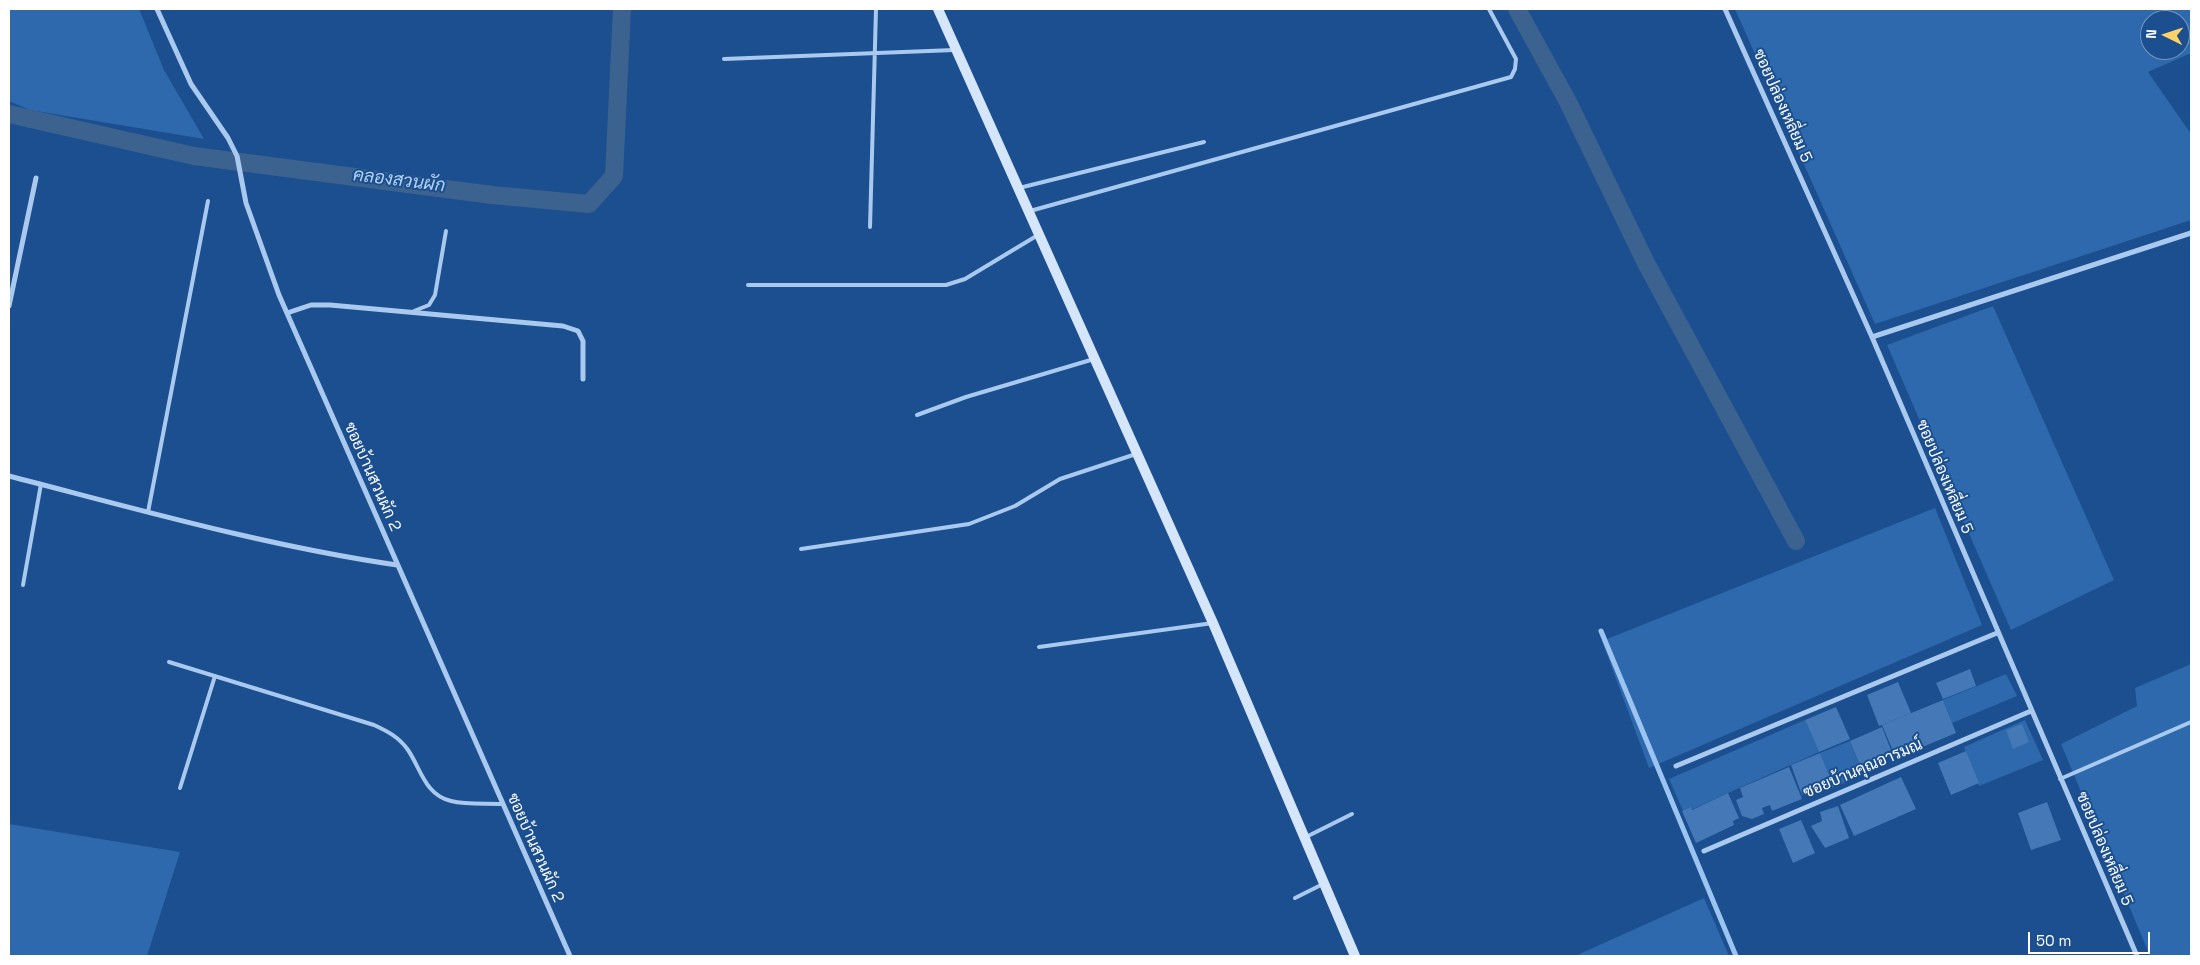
<!DOCTYPE html>
<html>
<head>
<meta charset="utf-8">
<style>
  body { margin:0 }
  #map { position:relative; width:2200px; height:965px; overflow:hidden; background:#1b4f8f; font-family:"Space Grotesk",sans-serif }
  canvas { display:block }
  .frame { position:absolute; inset:0; border:10px solid #fff; pointer-events:none }
  .north { position:absolute; left:2140px; top:10px; width:50px; height:50px; box-sizing:border-box; background:#1b4f8f; border:1px solid #7695bc; border-radius:50%; rotate:274deg; font-size:14px; font-weight:700; line-height:20px; text-align:center; color:#fff }
  .north::after { content:''; display:block; margin:auto; width:18px; height:22px; background:#ffd166; clip-path:polygon(50% 0,100% 100%,50% 72%,0 100%) }
  .scale { position:absolute; left:2028px; top:932px; width:122px; height:22px; box-sizing:border-box; border:2px solid #fff; border-top:0; padding-left:6px; font-size:15px; line-height:18px; white-space:nowrap; color:#fff; -webkit-text-stroke:4px #1b4f8f; paint-order:stroke }
</style>
</head>
<body>
<div id="map">
<canvas width="2200" height="965"></canvas>
<div class="frame"></div>
<div class="north">N</div>
<div class="scale">50 m</div>
</div>
<script>
const context = document.querySelector('canvas').getContext('2d');
context.lineJoin = 'round';
function fill(path, color) {
  context.fillStyle = color;
  context.fill(path, 'evenodd');
}
function strokePath(path, color, width, dash) {
  context.strokeStyle = color;
  context.lineWidth = width;
  context.lineCap = dash ? 'butt' : 'round';
  context.setLineDash(dash || []);
  context.stroke(path);
}
function write(font, color, halo, rows, align = 'center') {
  context.font = font + ' "Space Grotesk",Sarabun,sans-serif';
  context.lineWidth = 4;
  context.setLineDash([]);
  context.textBaseline = 'middle';
  context.strokeStyle = halo;
  context.fillStyle = color;
  for (const [text, x, y, turn = 0] of rows) {
    context.save();
    context.translate(x, y);
    context.rotate((+turn || 0) * Math.PI / 180);
    context.textAlign = isNaN(turn) ? turn : align;
    if (halo) context.strokeText(text, 0, 0);
    context.fillText(text, 0, 0);
    context.restore();
  }
}
fill(new Path2D(`
  M 9,9 L 139,9 L 164,70 L 204,139 L 30,110 L 9,101 Z
  M 1735,9 L 2191,9 L 2191,53 L 2148,72 L 2191,134 L 2191,220 L 1875,324 ZM 2150,20 L 2180,20 L 2180,50 L 2150,50 Z
  M 1993,306 L 2114,580 L 2011,630 L 1887,345 Z
  M 1935,508 L 1982,625 L 1649,768 L 1602,641 Z
  M 2191,664 L 2191,956 L 2150,956 L 2061,744 L 2137,706 L 2135,688 Z
  M 2006,674 L 2017,696 L 1952,723 L 1943,700 Z
  M 1805,720 L 1819,752 L 1684,813 L 1669,779 Z
  M 2025,720 L 2043,760 L 1979,786 L 1964,747 Z
  M 1850,741 L 1863,775 L 1834,787 L 1820,753 Z
  M 9,824 L 180,852 L 147,956 L 9,956 Z
  M 1704,898 L 1729,956 L 1575,956 Z`), '#2e69ad');
strokePath(new Path2D(`
  M 1601,631 L 1736,956`), '#9cc4f0', 5);
strokePath(new Path2D(`
  M 1517,9 L 1568,102 L 1646,263 L 1796,541
  M 9,114 L 194,156 L 492,195 L 589,204 L 614,176 L 622,9`), '#3c6290', 18);
fill(new Path2D(`
  M 1970,669 L 1976,686 L 1943,699 L 1936,683 Z
  M 1898,682 L 1911,713 L 1879,726 L 1867,695 Z
  M 1943,700 L 1956,733 L 1896,758 L 1882,725 Z
  M 1836,707 L 1850,739 L 1819,752 L 1805,720 Z
  M 2022,724 L 2029,742 L 2013,749 L 2006,730 Z
  M 1882,727 L 1891,750 L 1884,753 L 1887,761 L 1862,771 L 1850,741 Z
  M 1966,751 L 1979,783 L 1951,795 L 1938,763 Z
  M 1820,753 L 1834,787 L 1818,793 L 1816,790 L 1802,795 L 1791,765 Z
  M 1789,767 L 1802,799 L 1772,811 L 1770,805 L 1762,808 L 1764,814 L 1752,819 L 1742,816 L 1736,800 L 1743,797 L 1740,788 Z
  M 1901,777 L 1916,809 L 1854,836 L 1840,805 Z
  M 1728,793 L 1739,818 L 1733,821 L 1734,825 L 1696,843 L 1682,811 L 1691,807 L 1692,810 Z
  M 2047,802 L 2061,840 L 2031,850 L 2018,813 Z
  M 1838,806 L 1849,838 L 1825,848 L 1811,826 L 1822,821 L 1820,812 Z
  M 1801,820 L 1815,853 L 1793,863 L 1779,829 Z`), '#4478b7');
strokePath(new Path2D(`
  M 724,59 L 954,50
  M 1019,188 L 1204,142
  M 1030,211 L 1511,77 L 1515,69 L 1516,59 L 1489,9
  M 870,227 L 876,9
  M 748,285 L 946,285 L 965,279 L 1038,235
  M 414,311 L 429,305 L 435,295 L 446,231
  M 917,415 L 966,397 L 1094,359
  M 148,512 L 208,201
  M 801,549 L 969,524 L 1015,506 L 1060,479 L 1136,454
  M 23,585 L 41,484
  M 1039,647 L 1213,623
  M 169,662 L 374,725 C 387,731 399,737 408,750 C 421,769 425,795 451,801 C 467,805 486,803 502,804
  M 2060,779 L 2191,722
  M 180,788 L 215,676
  M 1306,837 L 1352,814
  M 1295,898 L 1323,884`), '#a9c9ee', 4);
strokePath(new Path2D(`
  M 157,9 L 191,84 L 228,138 L 237,156 L 246,203 L 279,295 L 570,956
  M 1725,9 L 1872,337 L 2137,956
  M 9,306 L 36,178
  M 287,313 L 311,305 L 330,305 L 563,326 L 578,331 L 583,341 L 583,379
  M 1872,337 L 2191,233
  M 9,476 C 137,509 266,546 397,565
  M 1676,766 L 1997,633
  M 1704,851 L 2031,711`), '#a9c9ee', 5);
strokePath(new Path2D(`
  M 938,9 L 1213,623 L 1355,956`), '#d6e6fa', 10);
write('16px', '#fff', '#1b4f8f', [
  ["ซอยปล่องเหลี่ยม 5",1782,106,66],
  ["ซอยบ้านสวนผัก 2",372,477,66],
  ["ซอยปล่องเหลี่ยม 5",1944,477,67],
  ["ซอยบ้านคุณอารมณ์",1863,769,-23],
  ["ซอยบ้านสวนผัก 2",535,848,66],
  ["ซอยปล่องเหลี่ยม 5",2104,849,67]
]);
write('italic 18px', '#b5d3f5', '#1b4f8f', [
  ["คลองสวนผัก",399,181,7]
]);
</script>
</body>
</html>
